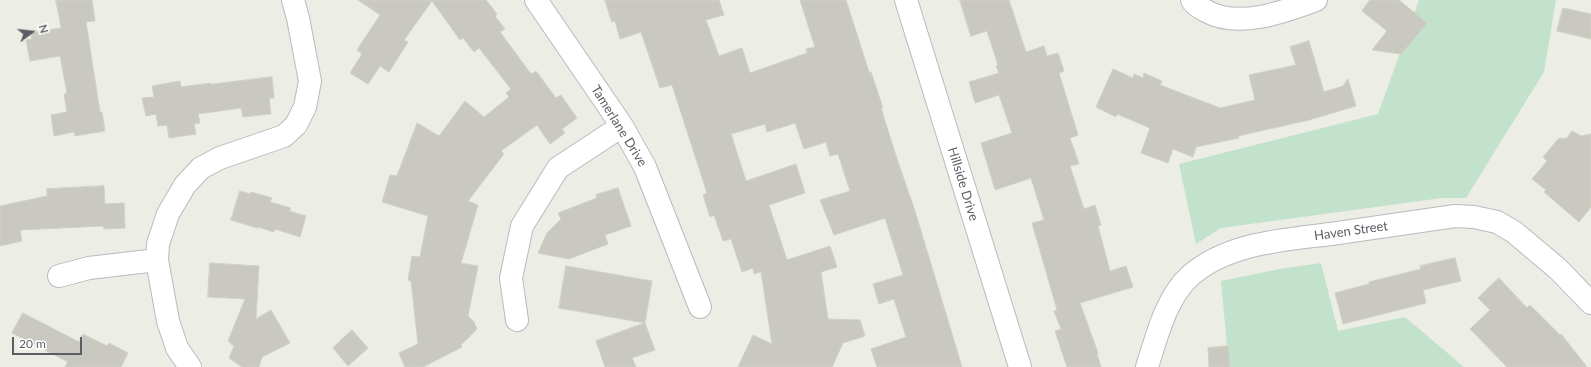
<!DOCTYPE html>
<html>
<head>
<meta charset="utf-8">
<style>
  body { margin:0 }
  #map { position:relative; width:1591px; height:367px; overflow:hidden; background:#ecede4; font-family:Lato,sans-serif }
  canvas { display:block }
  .north { position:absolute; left:12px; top:12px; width:40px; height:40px; -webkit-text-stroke:3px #fff; paint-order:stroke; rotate:75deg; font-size:11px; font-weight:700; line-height:16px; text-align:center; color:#5c5d63 }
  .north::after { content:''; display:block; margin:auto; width:14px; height:18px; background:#5c5d63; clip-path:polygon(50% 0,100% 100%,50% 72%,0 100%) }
  .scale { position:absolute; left:12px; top:337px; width:70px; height:18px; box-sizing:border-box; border:2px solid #5c5d63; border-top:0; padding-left:5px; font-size:12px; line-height:14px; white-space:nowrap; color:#5c5d63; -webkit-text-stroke:3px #fff; paint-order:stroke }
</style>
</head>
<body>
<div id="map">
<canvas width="1591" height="367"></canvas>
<div class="north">N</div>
<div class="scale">20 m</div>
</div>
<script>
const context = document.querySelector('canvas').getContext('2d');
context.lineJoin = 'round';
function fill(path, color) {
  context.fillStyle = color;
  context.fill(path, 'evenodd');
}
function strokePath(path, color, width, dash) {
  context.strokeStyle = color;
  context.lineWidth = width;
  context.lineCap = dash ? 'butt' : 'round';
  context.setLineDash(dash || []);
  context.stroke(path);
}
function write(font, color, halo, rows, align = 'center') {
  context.font = font + ' Lato,sans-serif';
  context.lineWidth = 3.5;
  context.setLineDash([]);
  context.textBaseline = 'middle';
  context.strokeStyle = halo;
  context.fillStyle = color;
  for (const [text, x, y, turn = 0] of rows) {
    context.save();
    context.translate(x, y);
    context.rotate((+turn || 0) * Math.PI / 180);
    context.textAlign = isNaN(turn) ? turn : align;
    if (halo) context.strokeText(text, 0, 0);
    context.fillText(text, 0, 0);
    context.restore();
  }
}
fill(new Path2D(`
  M 1419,0 L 1556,0 L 1544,72 L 1466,198 L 1442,198 L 1221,228 L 1196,244 L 1179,164 L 1378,114 Z
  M 1321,263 L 1338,331 L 1405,317 L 1464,367 L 1229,367 L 1221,281 L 1279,269 Z`), '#c3e2cd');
const building = new Path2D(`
  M 56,0 L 92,0 L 95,21 L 86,22 L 100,112 L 102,112 L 105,131 L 75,136 L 74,132 L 54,136 L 51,115 L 67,112 L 64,94 L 67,93 L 60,56 L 30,61 L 26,40 L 32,39 L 31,33 L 61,28 Z
  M 358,0 L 486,0 L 497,14 L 495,16 L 505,29 L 500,32 L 531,74 L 536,71 L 556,98 L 561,95 L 577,118 L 562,129 L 565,133 L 550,144 L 537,125 L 501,151 L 504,154 L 468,201 L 478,205 L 461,263 L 478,266 L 468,316 L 474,322 L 477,329 L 461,345 L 462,347 L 423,367 L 405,367 L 399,353 L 418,344 L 411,281 L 408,280 L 412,256 L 420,257 L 428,216 L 382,202 L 390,175 L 397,176 L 417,123 L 439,136 L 465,101 L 484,117 L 509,97 L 506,93 L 511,89 L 479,48 L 474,52 L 463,38 L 460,40 L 432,1 L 404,40 L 408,42 L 389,72 L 380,66 L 368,84 L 350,73 L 362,54 L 357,50 L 380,15 Z
  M 605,0 L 719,0 L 724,15 L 706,20 L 719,56 L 742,48 L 750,73 L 807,53 L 806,49 L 815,47 L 800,0 L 846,0 L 869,72 L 871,72 L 883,108 L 881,108 L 896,156 L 915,211 L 962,367 L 877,367 L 871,349 L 906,337 L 894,299 L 879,304 L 873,284 L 903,275 L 885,218 L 834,235 L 820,200 L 850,191 L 838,154 L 830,156 L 826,142 L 804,149 L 795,123 L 767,132 L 765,124 L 731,134 L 746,181 L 796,164 L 805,193 L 769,205 L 787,260 L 830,246 L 837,267 L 821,272 L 828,319 L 860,320 L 865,336 L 843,343 L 832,367 L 738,367 L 753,335 L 772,344 L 761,272 L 754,274 L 753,268 L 742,272 L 731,239 L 723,241 L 714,215 L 710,217 L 703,195 L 707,193 L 672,85 L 660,88 L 641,32 L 620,39 L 615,21 L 612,22 Z
  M 960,0 L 1009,0 L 1026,52 L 1044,46 L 1047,56 L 1058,53 L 1064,71 L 1059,73 L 1078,135 L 1070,138 L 1079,164 L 1070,166 L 1084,209 L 1095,205 L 1101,225 L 1098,226 L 1110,271 L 1126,266 L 1133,287 L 1080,303 L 1098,353 L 1097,354 L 1101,367 L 1067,367 L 1055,331 L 1061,329 L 1054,311 L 1057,310 L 1032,223 L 1044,220 L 1031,178 L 995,190 L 981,143 L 1012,133 L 999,95 L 975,103 L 969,82 L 999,73 L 996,66 L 998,65 L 987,31 L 971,36 Z
  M 1370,0 L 1399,0 L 1427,23 L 1401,54 L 1372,50 L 1387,31 L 1362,11 Z
  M 1563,8 L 1591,14 L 1591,39 L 1557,31 Z
  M 1309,41 L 1324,92 L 1343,86 L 1348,79 L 1356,106 L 1309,120 L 1238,136 L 1239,138 L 1196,147 L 1193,157 L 1173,149 L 1168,163 L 1141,153 L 1150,128 L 1117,114 L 1116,117 L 1096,107 L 1113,69 L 1133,78 L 1134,74 L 1143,78 L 1144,73 L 1162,81 L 1160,85 L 1220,108 L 1255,100 L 1249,75 L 1296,65 L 1290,47 Z
  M 272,77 L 274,98 L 269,98 L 271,114 L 243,117 L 241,108 L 198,114 L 200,123 L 194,124 L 196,134 L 169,138 L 167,125 L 158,126 L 156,114 L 146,116 L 142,98 L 154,97 L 152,86 L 180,81 L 181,87 L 211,83 L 211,84 Z
  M 1572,131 L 1581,136 L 1591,134 L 1591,207 L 1579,222 L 1544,192 L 1546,190 L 1532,179 L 1547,161 L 1543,157 L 1558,139 L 1567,138 Z
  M 104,186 L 105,204 L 124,203 L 125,228 L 104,229 L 103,226 L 20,230 L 22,241 L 0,246 L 0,206 L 47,196 L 47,189 Z
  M 618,188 L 631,226 L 605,235 L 608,244 L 569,259 L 538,253 L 547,233 L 561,219 L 558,213 L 597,198 L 596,195 Z
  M 240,191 L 250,194 L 251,192 L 272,198 L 270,202 L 291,208 L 289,211 L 306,216 L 300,237 L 275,229 L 274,232 L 258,227 L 257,228 L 231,220 Z
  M 1455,258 L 1461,281 L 1423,290 L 1426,303 L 1343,324 L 1335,293 L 1369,284 L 1369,282 L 1421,269 L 1420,266 Z
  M 210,263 L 259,266 L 256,319 L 271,310 L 290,343 L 262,357 L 259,367 L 242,367 L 229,358 L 234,346 L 228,341 L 245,299 L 208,297 Z
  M 566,266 L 652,281 L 645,323 L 559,308 Z
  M 1499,278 L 1527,308 L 1530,305 L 1560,335 L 1561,334 L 1587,367 L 1507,367 L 1470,329 L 1490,310 L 1478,298 Z
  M 23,313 L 79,342 L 83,334 L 107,346 L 109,343 L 128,353 L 121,367 L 65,367 L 68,362 L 12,333 Z
  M 645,323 L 655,350 L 632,358 L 636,367 L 605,367 L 596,341 Z
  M 352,330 L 368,348 L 348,366 L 333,348 Z
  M 1228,346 L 1230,367 L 1209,367 L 1208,348 Z`);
fill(building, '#c9c8c1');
strokePath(building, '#d1d1c3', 1);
const minor = new Path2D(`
  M 536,0 L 622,126 L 645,167 L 700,307
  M 906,0 L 1020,367
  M 1192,0 C 1195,6 1201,8 1206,11 C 1238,29 1284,12 1316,0
  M 59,276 L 89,268 L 157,260
  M 517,320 L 511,278 L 522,226 L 558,168 L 622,126
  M 190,367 L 177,348 L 168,321 L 157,260 L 158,244 L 168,214 L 185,185 L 201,168 L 220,158 L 284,136 L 296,125 L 305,107 L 310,81 L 298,18 L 293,0
  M 1147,367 C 1157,336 1166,297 1191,275 C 1231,241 1289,240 1338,233 C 1377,227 1416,222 1455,216 L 1474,217 L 1497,222 L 1514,232 L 1558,269 L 1591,303`);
strokePath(minor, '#b9babf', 24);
strokePath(minor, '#fff', 22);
write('13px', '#5c5d63', '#fff', [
  ["Tamerlane Drive",619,126,58],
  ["Hillside Drive",963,184,73],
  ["Haven Street",1351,231,-8]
]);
</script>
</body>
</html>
